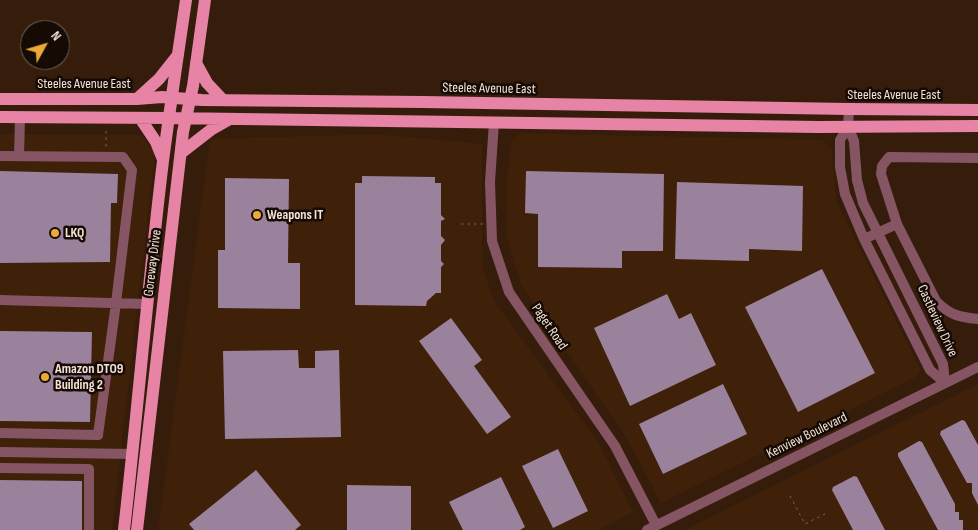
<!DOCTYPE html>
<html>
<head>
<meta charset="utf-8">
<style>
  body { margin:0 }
  #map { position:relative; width:978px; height:530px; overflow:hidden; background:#361d0b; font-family:"Sofia Sans Condensed",sans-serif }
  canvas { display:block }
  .north { position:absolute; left:20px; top:20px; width:50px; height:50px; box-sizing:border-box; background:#150a04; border:1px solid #6e6058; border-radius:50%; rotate:51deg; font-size:14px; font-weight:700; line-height:20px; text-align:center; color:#f3e2d6 }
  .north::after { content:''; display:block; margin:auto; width:18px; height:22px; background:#eaaa38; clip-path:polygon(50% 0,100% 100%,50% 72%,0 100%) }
</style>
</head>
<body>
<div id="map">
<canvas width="978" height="530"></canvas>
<div class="north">N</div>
</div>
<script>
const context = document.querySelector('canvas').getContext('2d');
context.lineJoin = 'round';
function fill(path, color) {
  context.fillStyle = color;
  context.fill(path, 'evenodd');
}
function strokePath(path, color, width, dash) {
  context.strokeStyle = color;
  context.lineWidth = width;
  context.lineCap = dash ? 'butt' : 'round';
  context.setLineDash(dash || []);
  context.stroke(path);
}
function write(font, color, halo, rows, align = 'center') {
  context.font = font + ' "Sofia Sans Condensed",sans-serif';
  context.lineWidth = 5;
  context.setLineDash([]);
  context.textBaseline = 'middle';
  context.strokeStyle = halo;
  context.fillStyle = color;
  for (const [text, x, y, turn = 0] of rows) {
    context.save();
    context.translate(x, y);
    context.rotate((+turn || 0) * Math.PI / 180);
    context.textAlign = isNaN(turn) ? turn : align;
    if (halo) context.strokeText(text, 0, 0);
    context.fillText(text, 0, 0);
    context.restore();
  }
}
fill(new Path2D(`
  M 521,133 L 823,140 L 832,150 L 836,201 L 920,369 L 916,377 L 661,503 L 626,437 L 521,285 L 506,235 L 506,184 L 511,142 Z
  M 0,134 L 141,135 L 155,153 L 112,530 L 0,530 Z
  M 376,134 L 482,144 L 482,267 L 496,304 L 598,442 L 633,512 L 599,530 L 158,530 L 210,139 Z
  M 978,384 L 978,530 L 685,530 L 857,444 Z`), '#3f2009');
fill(new Path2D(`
  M 0,171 L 118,174 L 117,203 L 111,203 L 110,262 L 0,263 Z
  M 526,171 L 664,174 L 663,251 L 622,251 L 622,268 L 538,267 L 538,214 L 525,213 Z
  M 362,176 L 435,177 L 435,183 L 441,183 L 441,215 L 445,219 L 441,221 L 441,236 L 445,240 L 441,245 L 441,261 L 444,264 L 441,267 L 441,293 L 436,293 L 427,301 L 426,306 L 355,305 L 355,183 L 362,183 Z
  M 225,178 L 289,179 L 288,263 L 300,263 L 300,309 L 218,308 L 218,250 L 225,250 Z
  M 677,182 L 803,186 L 802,251 L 749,249 L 749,261 L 675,259 Z
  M 822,269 L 875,373 L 798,412 L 745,307 Z
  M 667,294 L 679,319 L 691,313 L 716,365 L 630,406 L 594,328 Z
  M 451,318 L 482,360 L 474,366 L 511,417 L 487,434 L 419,341 Z
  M 0,331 L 92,332 L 90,422 L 0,421 Z
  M 298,350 L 299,368 L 315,368 L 315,351 L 339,350 L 341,437 L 225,439 L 223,351 Z
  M 723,384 L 747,434 L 663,474 L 639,424 Z
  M 962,420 L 965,421 L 978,445 L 978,505 L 972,493 L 972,483 L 967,483 L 940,434 L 941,431 Z
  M 919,441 L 922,442 L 955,504 L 955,512 L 959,512 L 959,520 L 963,520 L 963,530 L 938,530 L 898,456 L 898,453 Z
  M 558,449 L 588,511 L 553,528 L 522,466 Z
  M 256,470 L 301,525 L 295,530 L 194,530 L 189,524 Z
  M 854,476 L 857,477 L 885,530 L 853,530 L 832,490 L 833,487 Z
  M 501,477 L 525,527 L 520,530 L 463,530 L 449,502 Z
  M 0,480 L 82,481 L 82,530 L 0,530 Z
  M 347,485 L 411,486 L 411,530 L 347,530 Z`), '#9a819c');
strokePath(new Path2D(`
  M 106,131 L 106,148
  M 461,224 L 483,224
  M 790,496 L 805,524 L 825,514`), '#7b6555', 1, [2.5, 4]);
strokePath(new Path2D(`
  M 849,109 L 848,127 L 854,141 L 857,180 L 863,203 L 943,364 L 945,383
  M 494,122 L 490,182 L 492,241 L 509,292 L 615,446 L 656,525
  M 848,127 L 840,140 L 840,167 L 845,194 L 864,239 L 930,370 L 945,383
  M 0,156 L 123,157 L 132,170 L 116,303 L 98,435 L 0,433
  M 19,156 L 20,117
  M 978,158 L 889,157 L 882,166 L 881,174 L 897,224 L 936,301 C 950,315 958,317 978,319
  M 864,239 L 897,224
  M 0,300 L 147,304
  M 0,452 L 133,454
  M 0,468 L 89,469 L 89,530
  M 647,530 L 978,367`), '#865564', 10);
strokePath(new Path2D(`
  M 196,63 L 207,83 L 223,100
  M 0,99 L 137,99 L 162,97 L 202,100 L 423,102 L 849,109 L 978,110
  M 137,99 L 159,79 L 178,55
  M 0,117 L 169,118 L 819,127 L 978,126
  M 140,118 L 156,142 L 162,157
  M 181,153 L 212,129 L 228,120
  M 124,530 C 138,407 148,284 163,161 C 170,107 178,54 186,0
  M 137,530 L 183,132 L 193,86 L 205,0`), '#e783a4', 12);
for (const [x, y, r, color] of [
  [257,215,5,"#eaaa38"],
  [55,233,5,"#eaaa38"],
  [45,377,5,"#eaaa38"]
]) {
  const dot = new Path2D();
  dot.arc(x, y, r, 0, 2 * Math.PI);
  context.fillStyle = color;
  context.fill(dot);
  strokePath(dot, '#150a04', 2);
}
write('14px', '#f3e2d6', '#150a04', [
  ["Steeles Avenue East",84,84],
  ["Steeles Avenue East",489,89,1],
  ["Steeles Avenue East",894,95],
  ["Goreway Drive",153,263,-83],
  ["Castleview Drive",937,321,65],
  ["Paget Road",549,327,56],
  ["Kenview Boulevard",807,436,-26]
]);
write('bold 14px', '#f3e2d6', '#150a04', [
  ["Weapons IT",267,215],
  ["LKQ",65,233],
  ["Amazon DTO9",55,369],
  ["Building 2",55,385]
], 'left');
</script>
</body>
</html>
